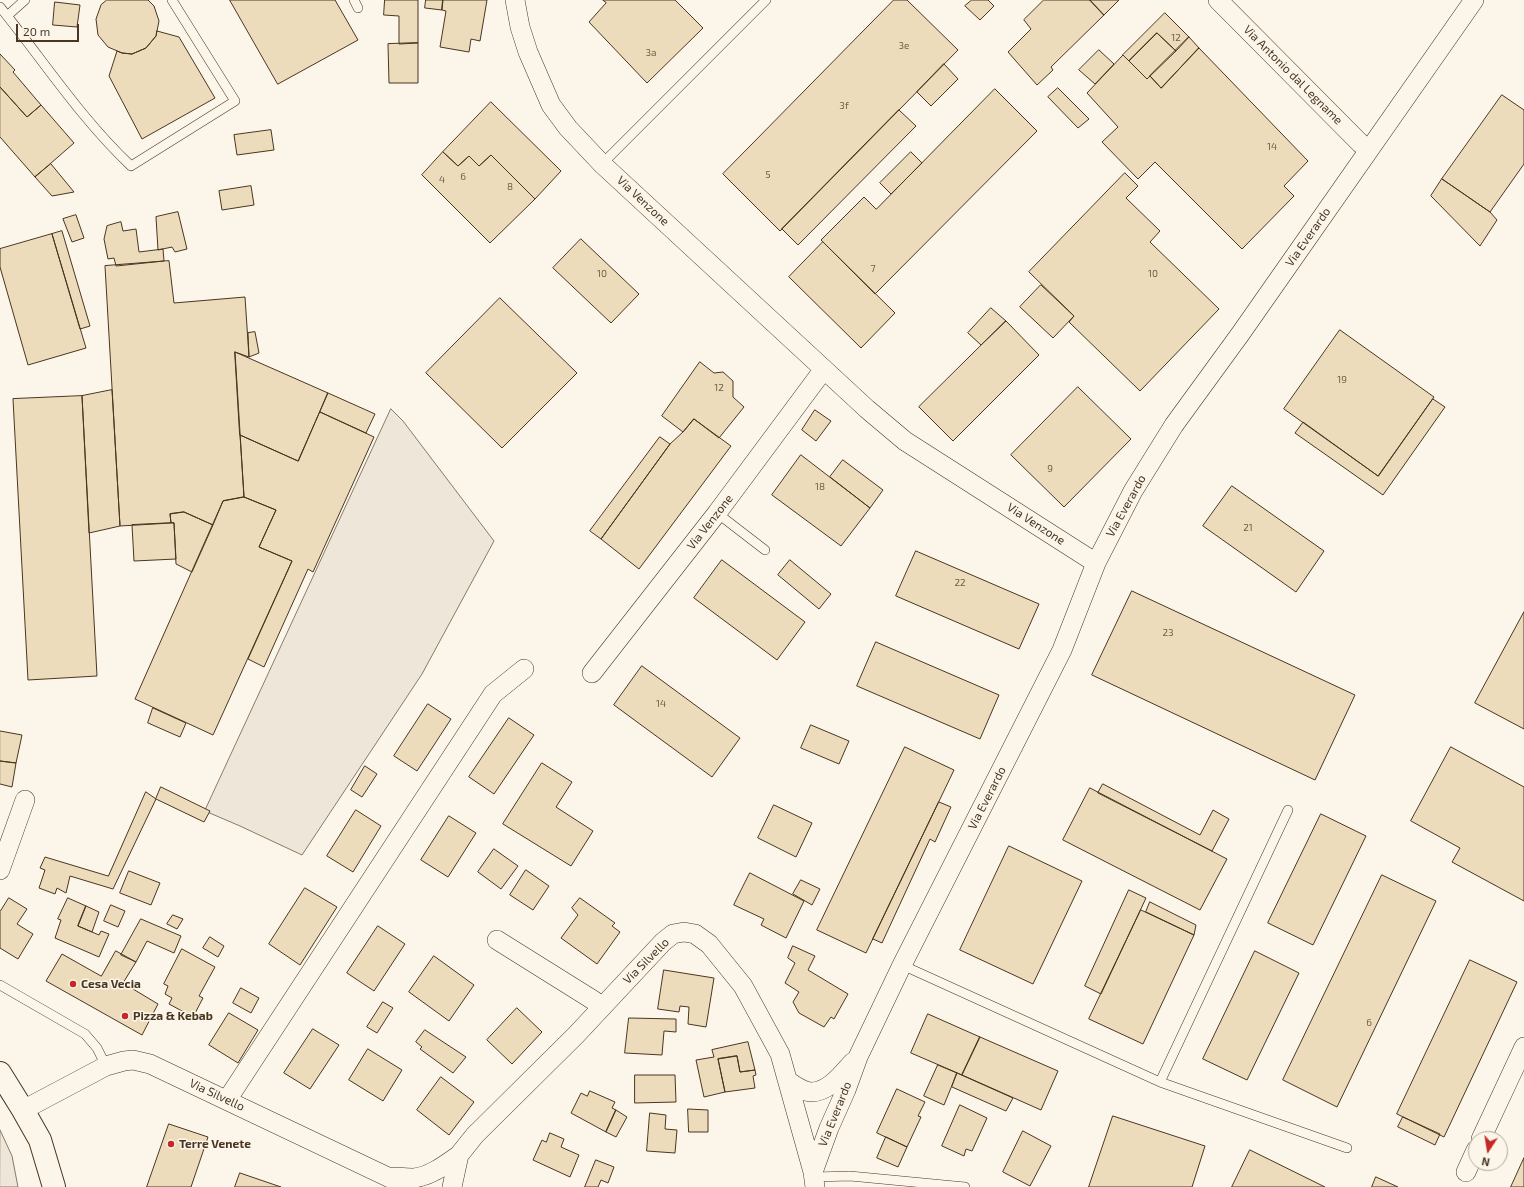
<!DOCTYPE html>
<html>
<head>
<meta charset="utf-8">
<style>
  body { margin:0 }
  #map { position:relative; width:1524px; height:1187px; overflow:hidden; background:#fbf6e9; font-family:"Exo 2",sans-serif }
  canvas { display:block }
  .north { position:absolute; left:1468px; top:1131px; width:40px; height:40px; box-sizing:border-box; background:#fbf6e9; border:1px solid #b4a999; border-radius:50%; rotate:192deg; font-size:11px; font-weight:700; line-height:16px; text-align:center; color:#4a3520 }
  .north::after { content:''; display:block; margin:auto; width:14px; height:18px; background:#c62828; clip-path:polygon(50% 0,100% 100%,50% 72%,0 100%) }
  .scale { position:absolute; left:16px; top:24px; width:63px; height:18px; box-sizing:border-box; border:2px solid #4a3520; border-top:0; padding-left:5px; font-size:12px; line-height:14px; white-space:nowrap; color:#4a3520; -webkit-text-stroke:3px #fbf6e9; paint-order:stroke }
</style>
</head>
<body>
<div id="map">
<canvas width="1524" height="1187"></canvas>
<div class="north">N</div>
<div class="scale">20 m</div>
</div>
<script>
const context = document.querySelector('canvas').getContext('2d');
context.lineJoin = 'round';
function fill(path, color) {
  context.fillStyle = color;
  context.fill(path, 'evenodd');
}
function strokePath(path, color, width, dash) {
  context.strokeStyle = color;
  context.lineWidth = width;
  context.lineCap = dash ? 'butt' : 'round';
  context.setLineDash(dash || []);
  context.stroke(path);
}
function write(font, color, halo, rows, align = 'center') {
  context.font = font + ' "Exo 2",sans-serif';
  context.lineWidth = 3;
  context.setLineDash([]);
  context.textBaseline = 'middle';
  context.strokeStyle = halo;
  context.fillStyle = color;
  for (const [text, x, y, turn = 0] of rows) {
    context.save();
    context.translate(x, y);
    context.rotate((+turn || 0) * Math.PI / 180);
    context.textAlign = isNaN(turn) ? turn : align;
    if (halo) context.strokeText(text, 0, 0);
    context.fillText(text, 0, 0);
    context.restore();
  }
}
const green = new Path2D(`
  M 391,409 L 403,421 L 494,541 L 422,674 L 302,855 L 240,826 L 205,811 Z
  M 0,1130 L 12,1156 L 18,1187 L 0,1187 Z`);
fill(green, '#ede6d9');
strokePath(green, '#887966', 1);
const building = new Path2D(`
  M 107,0 L 148,0 L 154,6 L 159,21 L 156,36 L 146,48 L 132,54 L 122,53 L 108,47 L 98,35 L 96,19 L 101,5 Z
  M 230,0 L 335,0 L 358,40 L 278,84 Z
  M 385,0 L 418,0 L 418,43 L 399,44 L 399,16 L 384,15 Z
  M 426,0 L 443,0 L 442,10 L 425,8 Z
  M 443,0 L 487,0 L 480,41 L 471,39 L 469,52 L 440,47 L 446,11 L 442,10 Z
  M 603,0 L 675,0 L 703,28 L 647,83 L 589,22 L 606,3 Z
  M 894,0 L 907,0 L 958,50 L 780,231 L 723,174 Z
  M 972,0 L 988,0 L 994,6 L 980,20 L 965,6 Z
  M 1044,0 L 1090,0 L 1104,15 L 1051,67 L 1053,70 L 1037,85 L 1008,52 L 1031,29 L 1024,20 Z
  M 1090,0 L 1119,0 L 1104,15 Z
  M 55,2 L 80,5 L 77,27 L 53,25 Z
  M 1165,13 L 1189,37 L 1176,51 L 1157,33 L 1129,61 L 1123,55 Z
  M 157,31 L 179,37 L 215,98 L 142,139 L 109,76 L 117,51 L 122,53 L 132,54 L 146,48 L 156,36 Z
  M 1157,33 L 1176,51 L 1147,79 L 1129,61 Z
  M 1189,37 L 1199,48 L 1161,88 L 1150,76 Z
  M 418,43 L 418,83 L 389,83 L 388,44 Z
  M 1199,48 L 1308,161 L 1284,186 L 1294,196 L 1242,249 L 1155,162 L 1138,179 L 1102,142 L 1118,127 L 1087,93 L 1123,55 L 1147,79 L 1150,76 L 1161,88 Z
  M 1099,50 L 1114,64 L 1095,84 L 1079,70 Z
  M 0,54 L 15,70 L 13,72 L 41,105 L 27,117 L 0,87 Z
  M 944,64 L 958,79 L 931,106 L 917,92 Z
  M 0,87 L 27,117 L 41,105 L 74,143 L 35,177 L 0,137 Z
  M 1058,88 L 1089,119 L 1078,128 L 1048,97 Z
  M 995,89 L 1037,131 L 875,294 L 821,240 L 864,197 L 876,209 Z
  M 1502,95 L 1524,110 L 1524,164 L 1490,212 L 1442,179 Z
  M 491,102 L 561,171 L 535,199 L 491,155 L 479,166 L 469,156 L 458,166 L 443,152 Z
  M 899,110 L 916,126 L 798,245 L 782,229 Z
  M 271,130 L 274,150 L 237,155 L 234,135 Z
  M 443,152 L 458,166 L 469,156 L 479,166 L 491,155 L 535,199 L 490,243 L 422,175 Z
  M 911,152 L 922,163 L 891,194 L 880,183 Z
  M 51,164 L 74,192 L 52,196 L 35,177 Z
  M 1125,173 L 1138,186 L 1126,198 L 1160,231 L 1150,242 L 1219,309 L 1140,391 L 1069,322 L 1074,316 L 1029,272 Z
  M 1442,179 L 1490,212 L 1497,220 L 1480,246 L 1431,196 Z
  M 251,186 L 254,205 L 222,210 L 219,191 Z
  M 178,212 L 187,249 L 175,252 L 172,247 L 158,250 L 156,217 Z
  M 76,215 L 84,238 L 72,242 L 63,219 Z
  M 121,222 L 123,231 L 136,229 L 139,252 L 163,249 L 164,261 L 116,266 L 114,258 L 108,259 L 104,239 L 107,226 Z
  M 62,231 L 90,326 L 80,329 L 52,234 Z
  M 52,234 L 86,348 L 28,365 L 0,267 L 0,249 Z
  M 581,239 L 639,294 L 611,323 L 553,268 Z
  M 823,242 L 895,313 L 861,348 L 789,277 Z
  M 169,261 L 174,303 L 245,297 L 249,357 L 235,352 L 244,497 L 223,501 L 213,525 L 184,512 L 170,514 L 171,523 L 120,526 L 105,266 Z
  M 1041,285 L 1074,316 L 1053,338 L 1020,307 Z
  M 500,298 L 577,373 L 502,448 L 426,373 Z
  M 991,308 L 1006,321 L 981,345 L 968,333 Z
  M 1006,321 L 1039,355 L 953,441 L 919,407 Z
  M 1340,330 L 1434,397 L 1378,476 L 1284,409 Z
  M 255,332 L 259,353 L 249,357 L 248,333 Z
  M 235,352 L 328,393 L 298,461 L 240,435 Z
  M 700,362 L 714,373 L 723,372 L 733,381 L 733,397 L 744,407 L 719,438 L 694,419 L 683,432 L 662,416 Z
  M 1078,387 L 1131,439 L 1064,507 L 1011,455 Z
  M 112,390 L 120,526 L 89,533 L 82,396 Z
  M 328,393 L 375,414 L 366,433 L 320,412 Z
  M 82,396 L 97,676 L 28,680 L 13,399 Z
  M 1433,399 L 1445,407 L 1383,495 L 1295,433 L 1303,422 L 1378,476 Z
  M 815,410 L 831,421 L 816,441 L 802,430 Z
  M 320,412 L 374,437 L 313,572 L 308,569 L 264,667 L 248,659 L 292,561 L 259,547 L 276,510 L 244,497 L 240,435 L 298,461 Z
  M 694,419 L 731,446 L 639,569 L 601,539 L 670,444 L 683,432 Z
  M 660,437 L 670,444 L 601,539 L 590,531 Z
  M 801,455 L 870,508 L 841,546 L 772,495 Z
  M 843,460 L 883,490 L 870,508 L 830,477 Z
  M 1232,486 L 1324,551 L 1296,592 L 1203,526 Z
  M 244,497 L 276,510 L 259,547 L 292,561 L 213,735 L 135,699 L 223,501 Z
  M 184,512 L 213,525 L 192,572 L 176,564 L 174,523 L 171,523 L 170,514 Z
  M 174,523 L 176,559 L 134,561 L 132,525 Z
  M 916,551 L 1039,604 L 1019,649 L 896,596 Z
  M 722,560 L 805,622 L 777,660 L 694,598 Z
  M 790,560 L 831,594 L 819,609 L 778,575 Z
  M 1132,591 L 1355,695 L 1315,780 L 1092,675 Z
  M 1524,612 L 1524,729 L 1475,703 Z
  M 876,642 L 999,695 L 980,739 L 857,686 Z
  M 642,666 L 740,738 L 712,777 L 614,705 Z
  M 428,704 L 451,719 L 417,771 L 394,756 Z
  M 153,708 L 186,723 L 180,737 L 148,723 Z
  M 509,718 L 534,735 L 494,794 L 469,777 Z
  M 811,725 L 849,741 L 839,764 L 801,748 Z
  M 0,731 L 22,735 L 16,763 L 0,761 Z
  M 905,747 L 954,770 L 866,953 L 817,930 Z
  M 1451,747 L 1524,787 L 1524,901 L 1452,862 L 1460,848 L 1411,821 Z
  M 0,761 L 16,763 L 12,787 L 0,784 Z
  M 542,763 L 572,782 L 556,807 L 593,831 L 571,866 L 503,824 Z
  M 365,766 L 377,774 L 362,797 L 351,790 Z
  M 1103,784 L 1200,835 L 1213,810 L 1229,819 L 1212,851 L 1098,793 Z
  M 161,787 L 210,811 L 204,822 L 156,799 Z
  M 1090,788 L 1227,859 L 1200,910 L 1063,840 Z
  M 146,792 L 156,799 L 113,889 L 70,876 L 66,893 L 57,888 L 55,894 L 39,888 L 45,870 L 40,868 L 45,857 L 108,876 Z
  M 939,802 L 951,807 L 935,842 L 930,839 L 882,943 L 873,939 Z
  M 774,805 L 812,823 L 796,857 L 758,838 Z
  M 356,810 L 381,826 L 353,872 L 327,856 Z
  M 1321,814 L 1366,836 L 1313,945 L 1268,923 Z
  M 449,816 L 476,833 L 448,877 L 421,860 Z
  M 1009,846 L 1082,881 L 1033,984 L 960,950 Z
  M 494,849 L 518,866 L 501,889 L 478,872 Z
  M 526,870 L 549,886 L 533,910 L 510,895 Z
  M 129,871 L 160,883 L 151,905 L 120,893 Z
  M 750,873 L 804,901 L 786,938 L 761,925 L 764,919 L 734,905 Z
  M 1382,875 L 1436,901 L 1337,1107 L 1283,1080 Z
  M 801,880 L 820,889 L 812,905 L 793,894 Z
  M 305,888 L 337,907 L 300,965 L 269,944 Z
  M 1129,890 L 1146,898 L 1101,994 L 1085,986 Z
  M 9,898 L 27,909 L 17,924 L 33,934 L 18,959 L 0,948 L 0,912 Z
  M 68,898 L 86,906 L 78,926 L 99,935 L 101,931 L 109,934 L 99,957 L 55,938 L 61,920 L 58,919 Z
  M 580,898 L 615,923 L 612,926 L 620,932 L 597,964 L 561,938 L 578,915 L 572,908 Z
  M 1150,902 L 1196,925 L 1194,935 L 1146,912 Z
  M 111,905 L 125,911 L 118,927 L 104,921 Z
  M 86,906 L 99,912 L 92,932 L 78,926 Z
  M 1141,910 L 1194,935 L 1143,1044 L 1089,1019 Z
  M 173,915 L 183,919 L 177,929 L 167,924 Z
  M 141,919 L 181,936 L 174,953 L 147,941 L 136,962 L 121,955 Z
  M 378,926 L 405,944 L 374,991 L 347,973 Z
  M 210,937 L 224,946 L 218,957 L 203,948 Z
  M 793,946 L 815,956 L 808,970 L 848,994 L 834,1019 L 831,1017 L 824,1027 L 799,1013 L 793,1002 L 799,992 L 785,983 L 795,963 L 788,958 Z
  M 182,949 L 215,967 L 199,996 L 203,998 L 193,1017 L 169,1004 L 172,998 L 165,994 L 168,986 L 164,984 Z
  M 116,951 L 136,962 L 123,983 L 158,1004 L 142,1035 L 46,981 L 62,954 L 101,976 Z
  M 1255,951 L 1299,973 L 1247,1080 L 1203,1059 Z
  M 434,956 L 474,985 L 449,1021 L 409,992 Z
  M 1470,960 L 1517,982 L 1444,1137 L 1397,1114 Z
  M 664,970 L 714,978 L 706,1027 L 688,1024 L 689,1007 L 680,1006 L 679,1012 L 658,1009 Z
  M 241,988 L 259,998 L 251,1013 L 233,1003 Z
  M 383,1002 L 393,1008 L 377,1033 L 367,1027 Z
  M 517,1008 L 542,1032 L 512,1064 L 487,1040 Z
  M 229,1013 L 258,1030 L 238,1063 L 209,1045 Z
  M 928,1014 L 980,1037 L 962,1075 L 911,1053 Z
  M 629,1018 L 676,1019 L 676,1032 L 664,1031 L 662,1055 L 625,1053 Z
  M 313,1029 L 339,1045 L 310,1089 L 284,1073 Z
  M 425,1030 L 466,1057 L 453,1073 L 420,1049 L 422,1047 L 416,1042 Z
  M 980,1037 L 1058,1071 L 1041,1110 L 962,1075 Z
  M 748,1042 L 755,1070 L 740,1072 L 737,1056 L 718,1059 L 725,1092 L 704,1097 L 696,1060 L 714,1057 L 712,1050 Z
  M 368,1049 L 402,1070 L 383,1101 L 349,1080 Z
  M 737,1056 L 740,1072 L 755,1070 L 756,1075 L 753,1076 L 755,1088 L 725,1092 L 718,1059 Z
  M 938,1065 L 957,1073 L 944,1105 L 924,1096 Z
  M 957,1073 L 1013,1098 L 1006,1111 L 952,1087 Z
  M 635,1075 L 675,1075 L 676,1102 L 635,1103 Z
  M 441,1077 L 474,1102 L 449,1135 L 417,1110 Z
  M 897,1089 L 925,1102 L 918,1116 L 921,1117 L 907,1147 L 877,1133 Z
  M 590,1091 L 615,1102 L 612,1108 L 616,1110 L 606,1132 L 571,1113 L 581,1093 L 587,1096 Z
  M 960,1105 L 987,1118 L 972,1151 L 966,1149 L 964,1156 L 942,1146 Z
  M 688,1109 L 708,1110 L 708,1132 L 689,1132 Z
  M 616,1110 L 627,1117 L 616,1137 L 606,1132 Z
  M 650,1113 L 666,1115 L 665,1129 L 677,1130 L 675,1153 L 647,1151 Z
  M 1113,1116 L 1205,1146 L 1192,1187 L 1089,1187 Z
  M 1403,1117 L 1440,1134 L 1435,1145 L 1398,1127 Z
  M 169,1124 L 208,1137 L 191,1187 L 147,1187 Z
  M 1023,1131 L 1051,1146 L 1030,1186 L 1003,1172 Z
  M 550,1133 L 564,1139 L 561,1147 L 579,1155 L 570,1177 L 533,1160 L 542,1140 L 546,1142 Z
  M 886,1137 L 907,1147 L 898,1167 L 877,1158 Z
  M 1250,1150 L 1325,1187 L 1232,1187 Z
  M 1524,1158 L 1524,1187 L 1511,1187 Z
  M 596,1160 L 614,1167 L 608,1183 L 601,1180 L 598,1187 L 585,1187 Z
  M 240,1173 L 281,1187 L 235,1187 Z
  M 1376,1177 L 1398,1187 L 1372,1187 Z`);
fill(building, '#ecdcbc');
strokePath(building, '#4a3520', 1);
const service = new Path2D(`
  M 354,0 L 358,8
  M 0,7 C 43,60 81,119 131,166 L 235,101 L 172,0
  M 7,16 L 25,0
  M 602,164 L 766,0
  M 717,513 L 765,550
  M 902,965 L 1160,1082 L 1347,1148
  M 0,985 L 85,1034 L 97,1048 L 106,1066
  M 1160,1082 L 1288,810
  M 814,1177 L 850,1176 L 965,1187`);
const minor = new Path2D(`
  M 515,0 L 520,27 L 528,52 L 551,105 L 568,128 L 602,164 L 867,409 L 905,441 L 1096,563
  M 1218,0 L 1360,143 L 1369,150
  M 592,673 L 717,513 L 824,369
  M 0,870 L 25,800
  M 497,940 L 593,1000 L 602,1007
  M 788,1081 C 795,1086 802,1091 810,1092 C 828,1093 842,1074 853,1062
  M 227,1100 L 493,694 L 524,669
  M 23,1110 L 106,1066 L 124,1061 L 133,1060 L 150,1064 L 409,1187
  M 1481,1139 L 1524,1047
  M 813,1172 L 829,1128 L 846,1090 L 858,1057 L 902,965 L 1062,650 L 1096,563 L 1133,491 L 1174,425 L 1241,333 L 1474,0
  M 1466,1172 L 1476,1150
  M 392,1177 C 399,1177 407,1178 414,1178 C 431,1176 446,1164 459,1155
  M 452,1187 L 459,1155 L 475,1135 L 576,1035 L 663,942 L 673,934 L 684,932 L 695,934 L 709,944 L 743,986 L 780,1054 L 813,1172 L 815,1187`);
const tertiary = new Path2D(`
  M 0,1073 L 23,1110 L 40,1140 L 54,1187`);
strokePath(service, '#4a3520', 10);
strokePath(minor, '#4a3520', 20);
strokePath(tertiary, '#4a3520', 24);
strokePath(service, '#fbf6e9', 9);
strokePath(minor, '#fbf6e9', 19);
strokePath(tertiary, '#fbf6e9', 22);
for (const [x, y, r, color] of [
  [73,984,4,"#c62828"],
  [125,1016,4,"#c62828"],
  [171,1144,4,"#c62828"]
]) {
  const dot = new Path2D();
  dot.arc(x, y, r, 0, 2 * Math.PI);
  context.fillStyle = color;
  context.fill(dot);
  strokePath(dot, '#fbf6e9', 1.5);
}
write('10px', '#725f47', null, [
  ["12",1176,38],
  ["3e",904,46],
  ["3a",651,53],
  ["3f",844,106],
  ["14",1272,147],
  ["5",768,175],
  ["6",463,177],
  ["4",442,180],
  ["8",510,187],
  ["7",873,269],
  ["10",602,274],
  ["10",1153,274],
  ["19",1342,380],
  ["12",719,388],
  ["9",1050,469],
  ["18",820,487],
  ["21",1248,528],
  ["22",960,583],
  ["23",1168,633],
  ["14",661,704],
  ["6",1369,1023]
]);
write('12px', '#4a3520', '#fbf6e9', [
  ["Via Antonio dal Legname",1293,75,45],
  ["Via Venzone",643,201,43],
  ["Via Everardo",1308,237,-55],
  ["Via Everardo",1126,506,-61],
  ["Via Venzone",710,522,-52],
  ["Via Venzone",1036,524,33],
  ["Via Everardo",987,798,-63],
  ["Via Silvello",646,961,-45],
  ["Via Silvello",217,1095,25],
  ["Via Everardo",835,1114,-68]
]);
write('bold 12px', '#4a3520', '#fbf6e9', [
  ["Cesa Vecia",81,984],
  ["Pizza & Kebab",133,1016],
  ["Terre Venete",179,1144]
], 'left');
</script>
</body>
</html>
